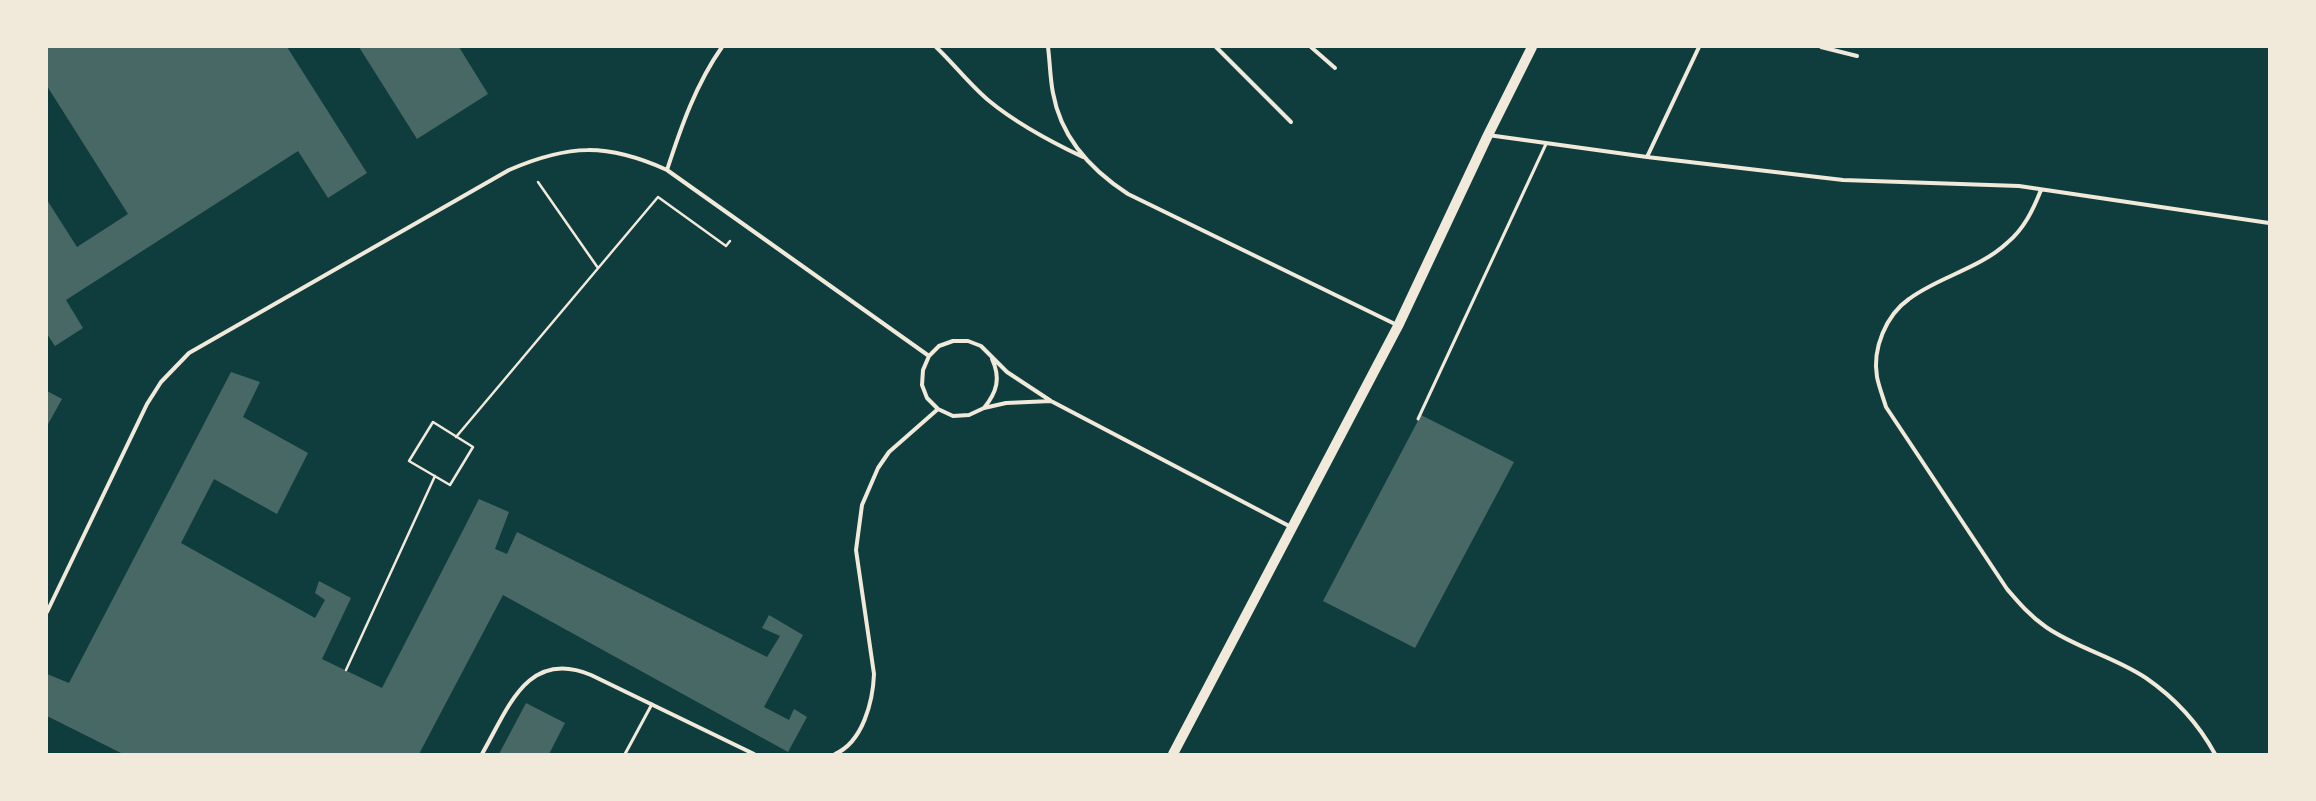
<!DOCTYPE html>
<html>
<head>
<meta charset="utf-8">
<style>
  body { margin:0 }
  #map { position:relative; width:2316px; height:801px; overflow:hidden; background:#0f3d3e; font-family:"Noto Sans",sans-serif }
  canvas { display:block }
  .frame { position:absolute; inset:0; border:48px solid #f1e9da; pointer-events:none }
</style>
</head>
<body>
<div id="map">
<canvas width="2316" height="801"></canvas>
<div class="frame"></div>
</div>
<script>
const context = document.querySelector('canvas').getContext('2d');
context.lineJoin = 'round';
function fill(path, color) {
  context.fillStyle = color;
  context.fill(path, 'evenodd');
}
function strokePath(path, color, width, dash) {
  context.strokeStyle = color;
  context.lineWidth = width;
  context.lineCap = dash ? 'butt' : 'round';
  context.setLineDash(dash || []);
  context.stroke(path);
}
fill(new Path2D(`
  M 47,47 L 287,47 L 367,173 L 328,198 L 298,151 L 66,300 L 83,328 L 55,346 L 47,334 L 47,200 L 77,247 L 128,214 L 47,86 Z
  M 359,47 L 459,47 L 488,94 L 417,139 Z
  M 231,372 L 260,382 L 243,417 L 308,453 L 277,514 L 214,479 L 181,543 L 315,618 L 325,600 L 315,593 L 319,581 L 351,598 L 322,659 L 382,688 L 479,499 L 509,512 L 495,549 L 507,554 L 517,532 L 767,657 L 780,636 L 762,628 L 769,615 L 803,635 L 764,707 L 789,720 L 794,709 L 807,717 L 788,752 L 503,595 L 419,754 L 123,754 L 47,716 L 47,674 L 69,683 Z
  M 47,391 L 62,399 L 47,426 Z
  M 1421,415 L 1514,462 L 1415,648 L 1323,601 Z
  M 526,703 L 565,723 L 549,754 L 499,754 Z`), '#486865');
strokePath(new Path2D(`
  M 538,182 L 598,268
  M 433,422 L 473,447 L 450,485 L 409,461 Z
  M 456,437 L 658,197 L 726,246 L 730,241
  M 346,670 L 435,476`), '#f1e9da', 2.5);
strokePath(new Path2D(`
  M 1418,419 L 1546,144
  M 625,754 L 652,704`), '#f1e9da', 3);
strokePath(new Path2D(`
  M 936,47 C 954,64 969,84 988,100 C 1017,124 1049,141 1083,157
  M 1048,47 C 1050,62 1050,78 1053,93 C 1061,138 1091,170 1128,194 L 1397,325
  M 1216,47 L 1291,122
  M 1311,47 L 1335,68
  M 1821,47 L 1857,56
  M 1488,135 L 1647,157 L 1843,180 L 2019,186 L 2269,223
  M 1647,157 L 1699,47
  M 667,170 C 681,127 696,84 722,47
  M 2041,190 C 2033,210 2024,229 2007,243 C 1979,269 1938,277 1909,299 C 1886,315 1872,349 1877,377 C 1879,387 1883,397 1886,407 L 2007,589 C 2019,603 2030,616 2046,627 C 2076,648 2115,657 2146,678 C 2175,698 2198,723 2215,754
  M 1051,401 L 1006,403 L 984,408 L 969,415 L 953,416 L 938,409 L 927,398 L 922,385 L 923,370 L 929,356 L 939,346 L 953,341 L 968,341 L 981,346 L 1007,372 L 1051,401 L 1291,527
  M 984,408 C 997,392 1001,378 992,359
  M 47,612 L 147,404 L 161,382 L 189,353 L 509,170 C 569,144 607,143 667,170 L 929,356
  M 482,754 C 508,709 527,648 591,675 L 754,754
  M 835,754 C 863,742 873,701 874,674 L 856,550 L 862,505 L 878,468 L 889,452 L 938,409`), '#f1e9da', 4);
strokePath(new Path2D(`
  M 1173,754 L 1398,326 L 1488,135 L 1532,47`), '#f1e9da', 10);
</script>
</body>
</html>
